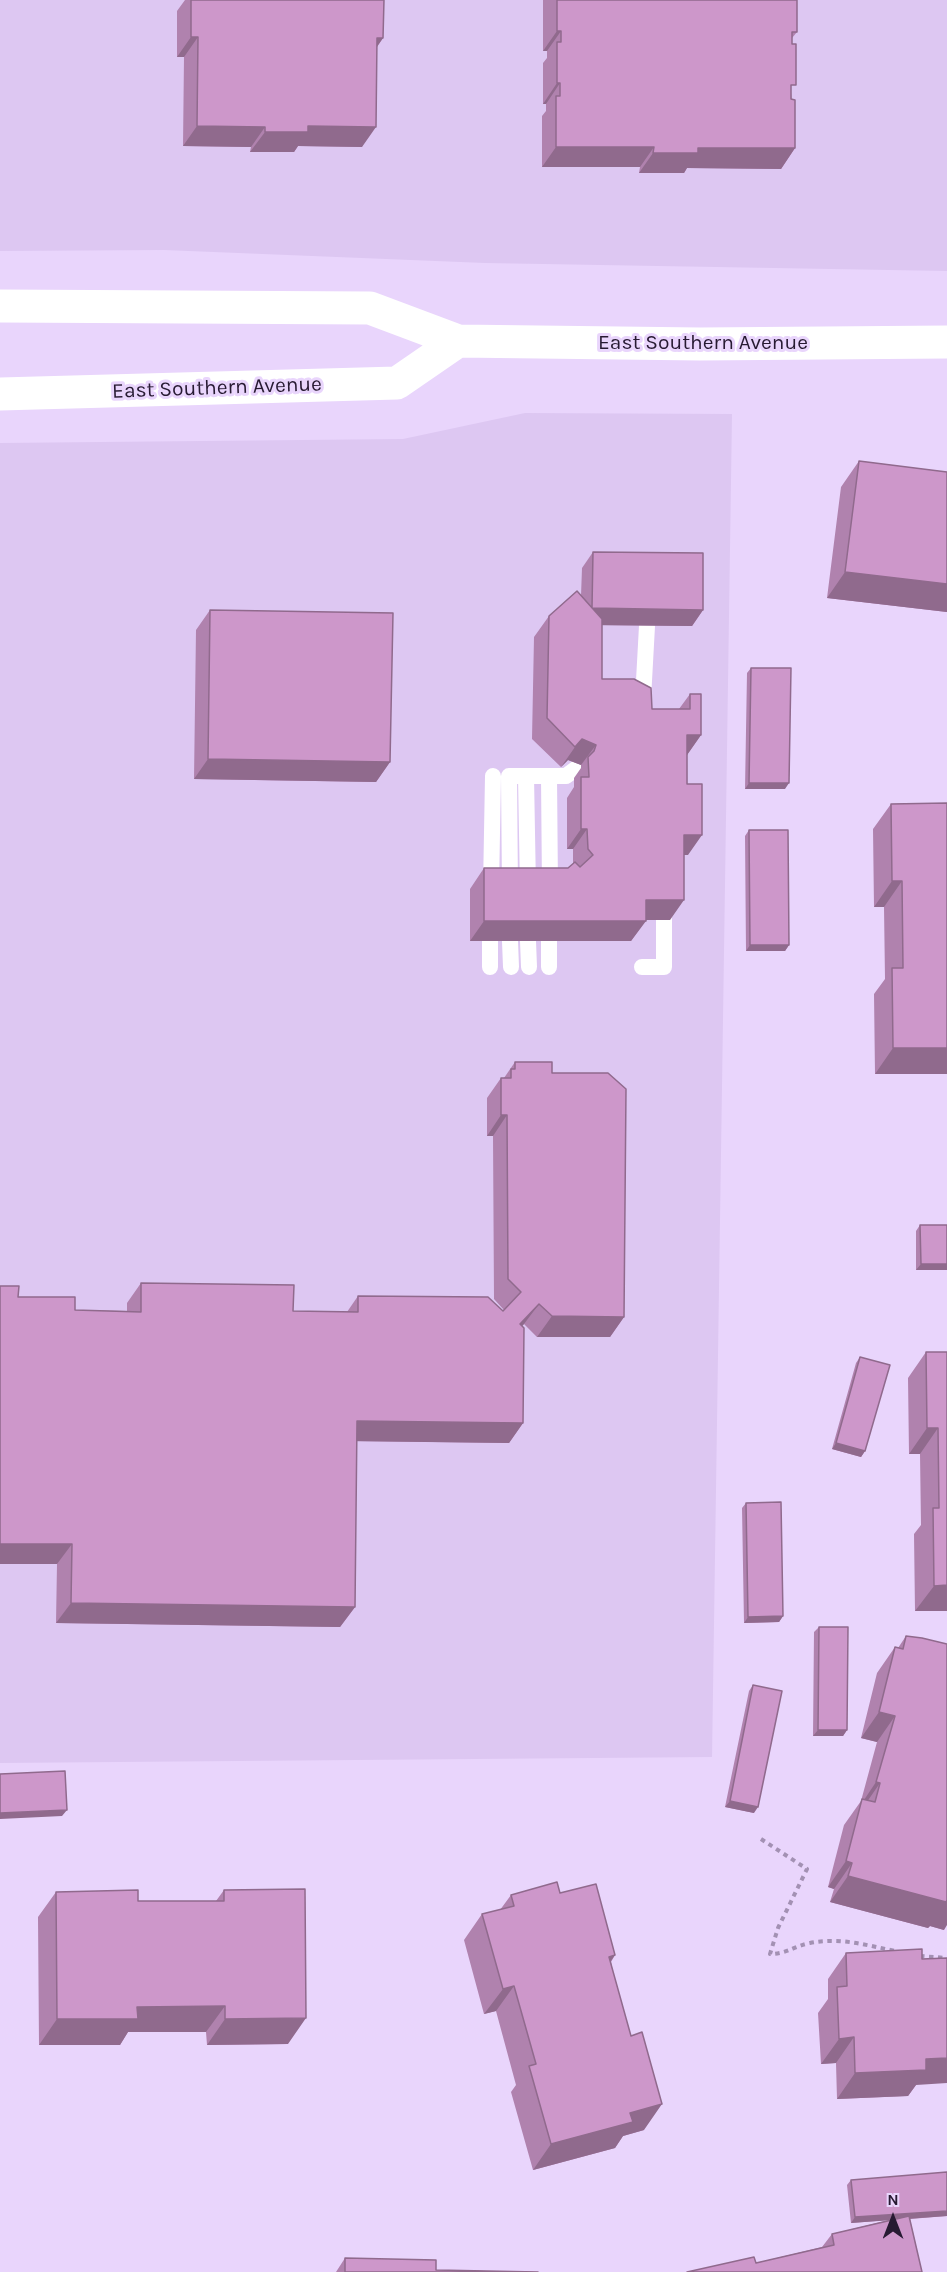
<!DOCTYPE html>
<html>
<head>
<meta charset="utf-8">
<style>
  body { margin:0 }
  #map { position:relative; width:947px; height:2272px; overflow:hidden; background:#e9d5fc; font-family:Karla,sans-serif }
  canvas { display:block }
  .north { position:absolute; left:863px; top:2188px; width:60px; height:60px; -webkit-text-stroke:4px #e9d5fc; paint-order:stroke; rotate:0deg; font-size:16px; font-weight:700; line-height:24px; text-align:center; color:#271a32 }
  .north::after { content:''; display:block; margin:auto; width:21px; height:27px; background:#271a32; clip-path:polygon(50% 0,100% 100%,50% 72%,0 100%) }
</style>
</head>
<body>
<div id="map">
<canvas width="947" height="2272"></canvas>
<div class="north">N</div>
</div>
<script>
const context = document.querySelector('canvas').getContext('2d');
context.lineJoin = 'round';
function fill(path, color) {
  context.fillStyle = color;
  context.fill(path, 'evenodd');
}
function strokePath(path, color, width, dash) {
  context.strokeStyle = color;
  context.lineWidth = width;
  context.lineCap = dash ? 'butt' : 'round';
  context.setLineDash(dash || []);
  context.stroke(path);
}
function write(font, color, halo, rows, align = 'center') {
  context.font = font + ' Karla,sans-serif';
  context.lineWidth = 6;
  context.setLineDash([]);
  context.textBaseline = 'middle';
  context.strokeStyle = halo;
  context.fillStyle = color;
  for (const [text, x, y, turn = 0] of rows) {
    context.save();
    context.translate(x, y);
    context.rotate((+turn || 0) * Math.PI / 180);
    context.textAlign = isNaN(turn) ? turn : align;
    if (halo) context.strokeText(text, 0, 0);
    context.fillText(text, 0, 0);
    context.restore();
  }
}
fill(new Path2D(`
  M 0,0 L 947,0 L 947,271 L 485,263 L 164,250 L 0,251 Z
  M 525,413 L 732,414 L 712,1757 L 0,1763 L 0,443 L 403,439 Z`), '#ddc7f2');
strokePath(new Path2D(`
  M 761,1839 L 807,1869 L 778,1928 L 770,1954 C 787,1954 794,1946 810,1943 C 839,1937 866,1945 895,1951
  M 920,1956 L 947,1958`), '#a391b3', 4, [4.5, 4.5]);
strokePath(new Path2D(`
  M 639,705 L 643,699 L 647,626
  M 526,776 L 528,889
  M 549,776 L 550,889
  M 491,889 L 493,776
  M 510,889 L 509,776 L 566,776 L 581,765
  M 510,941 L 511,967
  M 528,941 L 529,967
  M 549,941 L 549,967
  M 490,967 L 490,941
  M 642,967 L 664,967 L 664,920`), '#fff', 16);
strokePath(new Path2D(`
  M 0,306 L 370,308 L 458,341 L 700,344 L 947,342
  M 0,394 L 397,383 L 458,341`), '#fff', 33);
fill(new Path2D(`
  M 185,0 L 384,0 L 383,38 L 377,47 L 362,147 L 298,146 L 294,152 L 250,152 L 251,147 L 183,146 L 184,57 L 177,57 L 177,11 Z
  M 543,0 L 797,0 L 797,32 L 792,38 L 791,92 L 795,148 L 781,169 L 687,168 L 684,173 L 639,173 L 640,167 L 542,167 L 542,116 L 546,111 L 546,104 L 543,104 L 543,63 L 547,58 L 547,51 L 543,51 Z
  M 859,461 L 947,472 L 947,612 L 827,598 L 841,487 Z
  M 593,552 L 703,610 L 692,626 L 602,625 L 602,679 L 652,709 L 679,709 L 690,694 L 701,735 L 687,755 L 688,855 L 684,855 L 670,920 L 646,920 L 631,941 L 470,941 L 470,889 L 484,868 L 568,868 L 573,864 L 573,849 L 567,849 L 567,798 L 574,787 L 574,778 L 581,768 L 581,765 L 568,760 L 561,767 L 532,739 L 534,637 L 549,616 L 581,596 L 582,568 Z
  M 210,610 L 390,762 L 376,782 L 194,779 L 196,630 Z
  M 751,668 L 785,789 L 745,789 L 747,673 Z
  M 947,803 L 947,1074 L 875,1074 L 874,994 L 885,979 L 884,907 L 874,907 L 873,829 L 891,804 Z
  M 749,830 L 789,945 L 785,951 L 746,951 L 745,836 Z
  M 515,1062 L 552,1073 L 624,1317 L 610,1337 L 537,1337 L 524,1324 L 522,1326 L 523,1423 L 509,1443 L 356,1441 L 355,1607 L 340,1627 L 56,1623 L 57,1564 L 0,1564 L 0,1286 L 18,1297 L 75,1310 L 127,1311 L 127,1303 L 141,1283 L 293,1311 L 347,1312 L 358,1296 L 503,1311 L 504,1310 L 494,1299 L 493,1136 L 487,1136 L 487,1098 L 501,1078 L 504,1078 Z
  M 920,1225 L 947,1270 L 916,1270 L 916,1231 Z
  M 926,1352 L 947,1352 L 947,1611 L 915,1611 L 914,1534 L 921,1525 L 920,1454 L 909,1454 L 908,1378 Z
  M 860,1357 L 865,1451 L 861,1457 L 832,1449 L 856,1363 Z
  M 746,1503 L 783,1616 L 779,1622 L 744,1623 L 742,1508 Z
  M 819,1627 L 847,1730 L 843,1736 L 813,1736 L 814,1632 Z
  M 906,1636 L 944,1930 L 930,1926 L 928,1928 L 830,1902 L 834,1889 L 828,1887 L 844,1825 L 861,1801 L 877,1742 L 861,1738 L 877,1673 L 895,1647 L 898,1648 Z
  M 753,1685 L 754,1813 L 725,1807 L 749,1691 Z
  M 224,1890 L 288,2044 L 207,2045 L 206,2032 L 128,2032 L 120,2045 L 39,2045 L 38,1917 L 56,1892 L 138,1901 L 216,1901 Z
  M 560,1893 L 615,1955 L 611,1962 L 644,2130 L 623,2136 L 615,2148 L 533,2170 L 511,2092 L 516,2085 L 496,2011 L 484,2014 L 464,1940 L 482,1914 L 500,1910 L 511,1895 Z
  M 846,1953 L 916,2085 L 908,2096 L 837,2099 L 836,2063 L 821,2064 L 818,2013 L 828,1999 L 828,1979 Z
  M 851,2180 L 947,2216 L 910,2219 L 922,2272 L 756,2263 L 822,2247 L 832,2234 L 889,2220 L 851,2223 L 847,2185 Z
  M 345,2258 L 436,2270 L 538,2272 L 336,2272 Z`), '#b082ae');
fill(new Path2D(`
  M 557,31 L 561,31 L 547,51 L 543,51 Z
  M 191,37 L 198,37 L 184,57 L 177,57 Z
  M 377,38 L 383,38 L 369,58 Z
  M 557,83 L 560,83 L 546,104 L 543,104 Z
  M 197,126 L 265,127 L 251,147 L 183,146 Z
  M 308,126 L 376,127 L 362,147 L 298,146 L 294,152 L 250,152 L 265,132 Z
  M 556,147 L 654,147 L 640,167 L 542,167 Z
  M 698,148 L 795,148 L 781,169 L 687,168 L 684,173 L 639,173 L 653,153 Z
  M 845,572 L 947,584 L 947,612 L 827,598 Z
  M 592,608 L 703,610 L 692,626 L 581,625 Z
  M 687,735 L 701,735 L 687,755 Z
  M 582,739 L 596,745 L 581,765 L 568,760 L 561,767 L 575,747 Z
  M 208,759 L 390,762 L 376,782 L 194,779 Z
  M 749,783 L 789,783 L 785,789 L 745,789 Z
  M 581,829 L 587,829 L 573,849 L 567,849 Z
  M 684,835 L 702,835 L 688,855 L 670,855 Z
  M 892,881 L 902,881 L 884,907 L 874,907 Z
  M 646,900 L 684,900 L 670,920 L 631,920 Z
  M 484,921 L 646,921 L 631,941 L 470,941 Z
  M 750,945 L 789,945 L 785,951 L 746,951 Z
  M 893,1048 L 947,1048 L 947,1074 L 875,1074 Z
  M 501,1115 L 507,1115 L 493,1136 L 487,1136 Z
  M 921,1264 L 947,1264 L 947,1270 L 916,1270 Z
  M 539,1304 L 524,1324 L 506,1344 L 520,1324 Z
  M 552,1316 L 624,1317 L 610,1337 L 537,1337 Z
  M 357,1421 L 523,1423 L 509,1443 L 342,1441 Z
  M 927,1428 L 938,1428 L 920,1454 L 909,1454 Z
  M 836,1443 L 865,1451 L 861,1457 L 832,1449 Z
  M 0,1544 L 72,1544 L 57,1564 L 0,1564 Z
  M 947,1585 L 947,1611 L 915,1611 L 934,1586 Z
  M 71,1603 L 355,1607 L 340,1627 L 56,1623 Z
  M 783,1616 L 779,1622 L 744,1623 L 748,1617 Z
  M 879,1712 L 895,1716 L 877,1742 L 861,1738 Z
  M 818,1730 L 847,1730 L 843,1736 L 813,1736 Z
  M 876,1782 L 880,1783 L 862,1809 L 860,1806 Z
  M 730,1801 L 758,1807 L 754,1813 L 725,1807 Z
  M 67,1810 L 62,1816 L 0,1819 L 0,1813 Z
  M 846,1861 L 852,1863 L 834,1889 L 828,1887 Z
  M 848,1876 L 947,1900 L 947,1925 L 944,1930 L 930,1926 L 928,1928 L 830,1902 Z
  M 615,1955 L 597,1981 L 609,1957 Z
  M 514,1986 L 496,2011 L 484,2014 L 503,1989 Z
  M 225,2006 L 206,2032 L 128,2032 L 120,2045 L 39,2045 L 57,2019 L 137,2007 Z
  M 306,2018 L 288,2044 L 207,2045 L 225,2019 Z
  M 854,2037 L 836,2063 L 821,2064 L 839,2039 Z
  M 947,2058 L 947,2083 L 916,2085 L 908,2096 L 837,2099 L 855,2073 L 926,2059 Z
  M 662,2104 L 644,2130 L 623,2136 L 615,2148 L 533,2170 L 551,2144 L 630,2113 Z
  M 947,2211 L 947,2216 L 851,2223 L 855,2217 Z`), '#906a8d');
const building = new Path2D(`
  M 191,0 L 384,0 L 383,38 L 377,38 L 376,127 L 308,126 L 308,132 L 265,132 L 265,127 L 197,126 L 198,37 L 191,37 Z
  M 557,0 L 797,0 L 797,32 L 792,32 L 792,44 L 796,44 L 796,85 L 791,85 L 791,99 L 795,100 L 795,148 L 698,148 L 698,153 L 653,153 L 654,147 L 556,147 L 556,96 L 560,96 L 560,83 L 557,83 L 557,42 L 561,42 L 561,31 L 557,31 Z
  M 859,461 L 947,472 L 947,584 L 845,572 Z
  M 593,552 L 703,553 L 703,610 L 592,608 Z
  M 577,591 L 602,619 L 602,679 L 634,679 L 651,688 L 652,709 L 690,709 L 690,694 L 701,694 L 701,735 L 687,735 L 687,784 L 702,784 L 702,835 L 684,835 L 684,900 L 646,900 L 646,921 L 484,921 L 484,868 L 568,868 L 575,862 L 580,867 L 593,855 L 588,849 L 587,829 L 581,829 L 581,777 L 589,777 L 588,757 L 594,751 L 596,745 L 582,739 L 575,747 L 547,718 L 549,616 Z
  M 210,610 L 393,613 L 390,762 L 208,759 Z
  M 751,668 L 791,668 L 789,783 L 749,783 Z
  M 947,803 L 947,1048 L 893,1048 L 892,968 L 903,968 L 902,881 L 892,881 L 891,804 Z
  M 749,830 L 788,830 L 789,945 L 750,945 Z
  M 515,1062 L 552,1062 L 552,1073 L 608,1073 L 626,1089 L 624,1317 L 552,1316 L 539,1304 L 520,1324 L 524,1328 L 523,1423 L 357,1421 L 355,1607 L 71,1603 L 72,1544 L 0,1544 L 0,1286 L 19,1286 L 18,1297 L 75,1297 L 75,1310 L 141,1312 L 141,1283 L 294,1285 L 293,1311 L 358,1312 L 358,1296 L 488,1297 L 503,1311 L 521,1292 L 508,1279 L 507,1115 L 501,1115 L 501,1078 L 511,1078 L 511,1069 L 515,1069 Z
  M 920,1225 L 947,1225 L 947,1264 L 921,1264 Z
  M 926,1352 L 947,1352 L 947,1585 L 934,1586 L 933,1508 L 939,1508 L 938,1428 L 927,1428 Z
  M 860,1357 L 890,1365 L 865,1451 L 836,1443 Z
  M 781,1502 L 783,1616 L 748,1617 L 746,1503 Z
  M 819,1627 L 848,1627 L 847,1730 L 818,1730 Z
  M 906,1636 L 922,1638 L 947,1644 L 947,1900 L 946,1902 L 848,1876 L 852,1863 L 846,1861 L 862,1799 L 875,1802 L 880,1783 L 876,1782 L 895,1716 L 879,1712 L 895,1647 L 903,1649 Z
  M 753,1685 L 782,1691 L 758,1807 L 730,1801 Z
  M 65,1771 L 67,1810 L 0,1813 L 0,1774 Z
  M 557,1882 L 560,1893 L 596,1884 L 615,1955 L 609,1957 L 631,2036 L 642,2032 L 662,2104 L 630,2113 L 633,2122 L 551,2144 L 529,2066 L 536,2064 L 514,1986 L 503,1989 L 482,1914 L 514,1906 L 511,1895 Z
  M 305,1889 L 306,2018 L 225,2019 L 225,2006 L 137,2007 L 138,2019 L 57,2019 L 56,1892 L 138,1890 L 138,1901 L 224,1901 L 224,1890 Z
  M 922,1949 L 922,1959 L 947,1958 L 947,2058 L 926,2059 L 926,2070 L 855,2073 L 854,2037 L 839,2039 L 837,1987 L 847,1986 L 846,1953 Z
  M 947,2172 L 947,2211 L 855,2217 L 851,2180 Z
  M 909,2216 L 922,2272 L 687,2272 L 754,2257 L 756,2263 L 834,2245 L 832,2234 Z
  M 345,2258 L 436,2260 L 436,2270 L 538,2272 L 345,2272 Z`);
fill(building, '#cd97ca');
strokePath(building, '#906a8d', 1.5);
write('21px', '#271a32', '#e9d5fc', [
  ["East Southern Avenue",703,343],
  ["East Southern Avenue",217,388,-2]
]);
</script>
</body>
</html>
